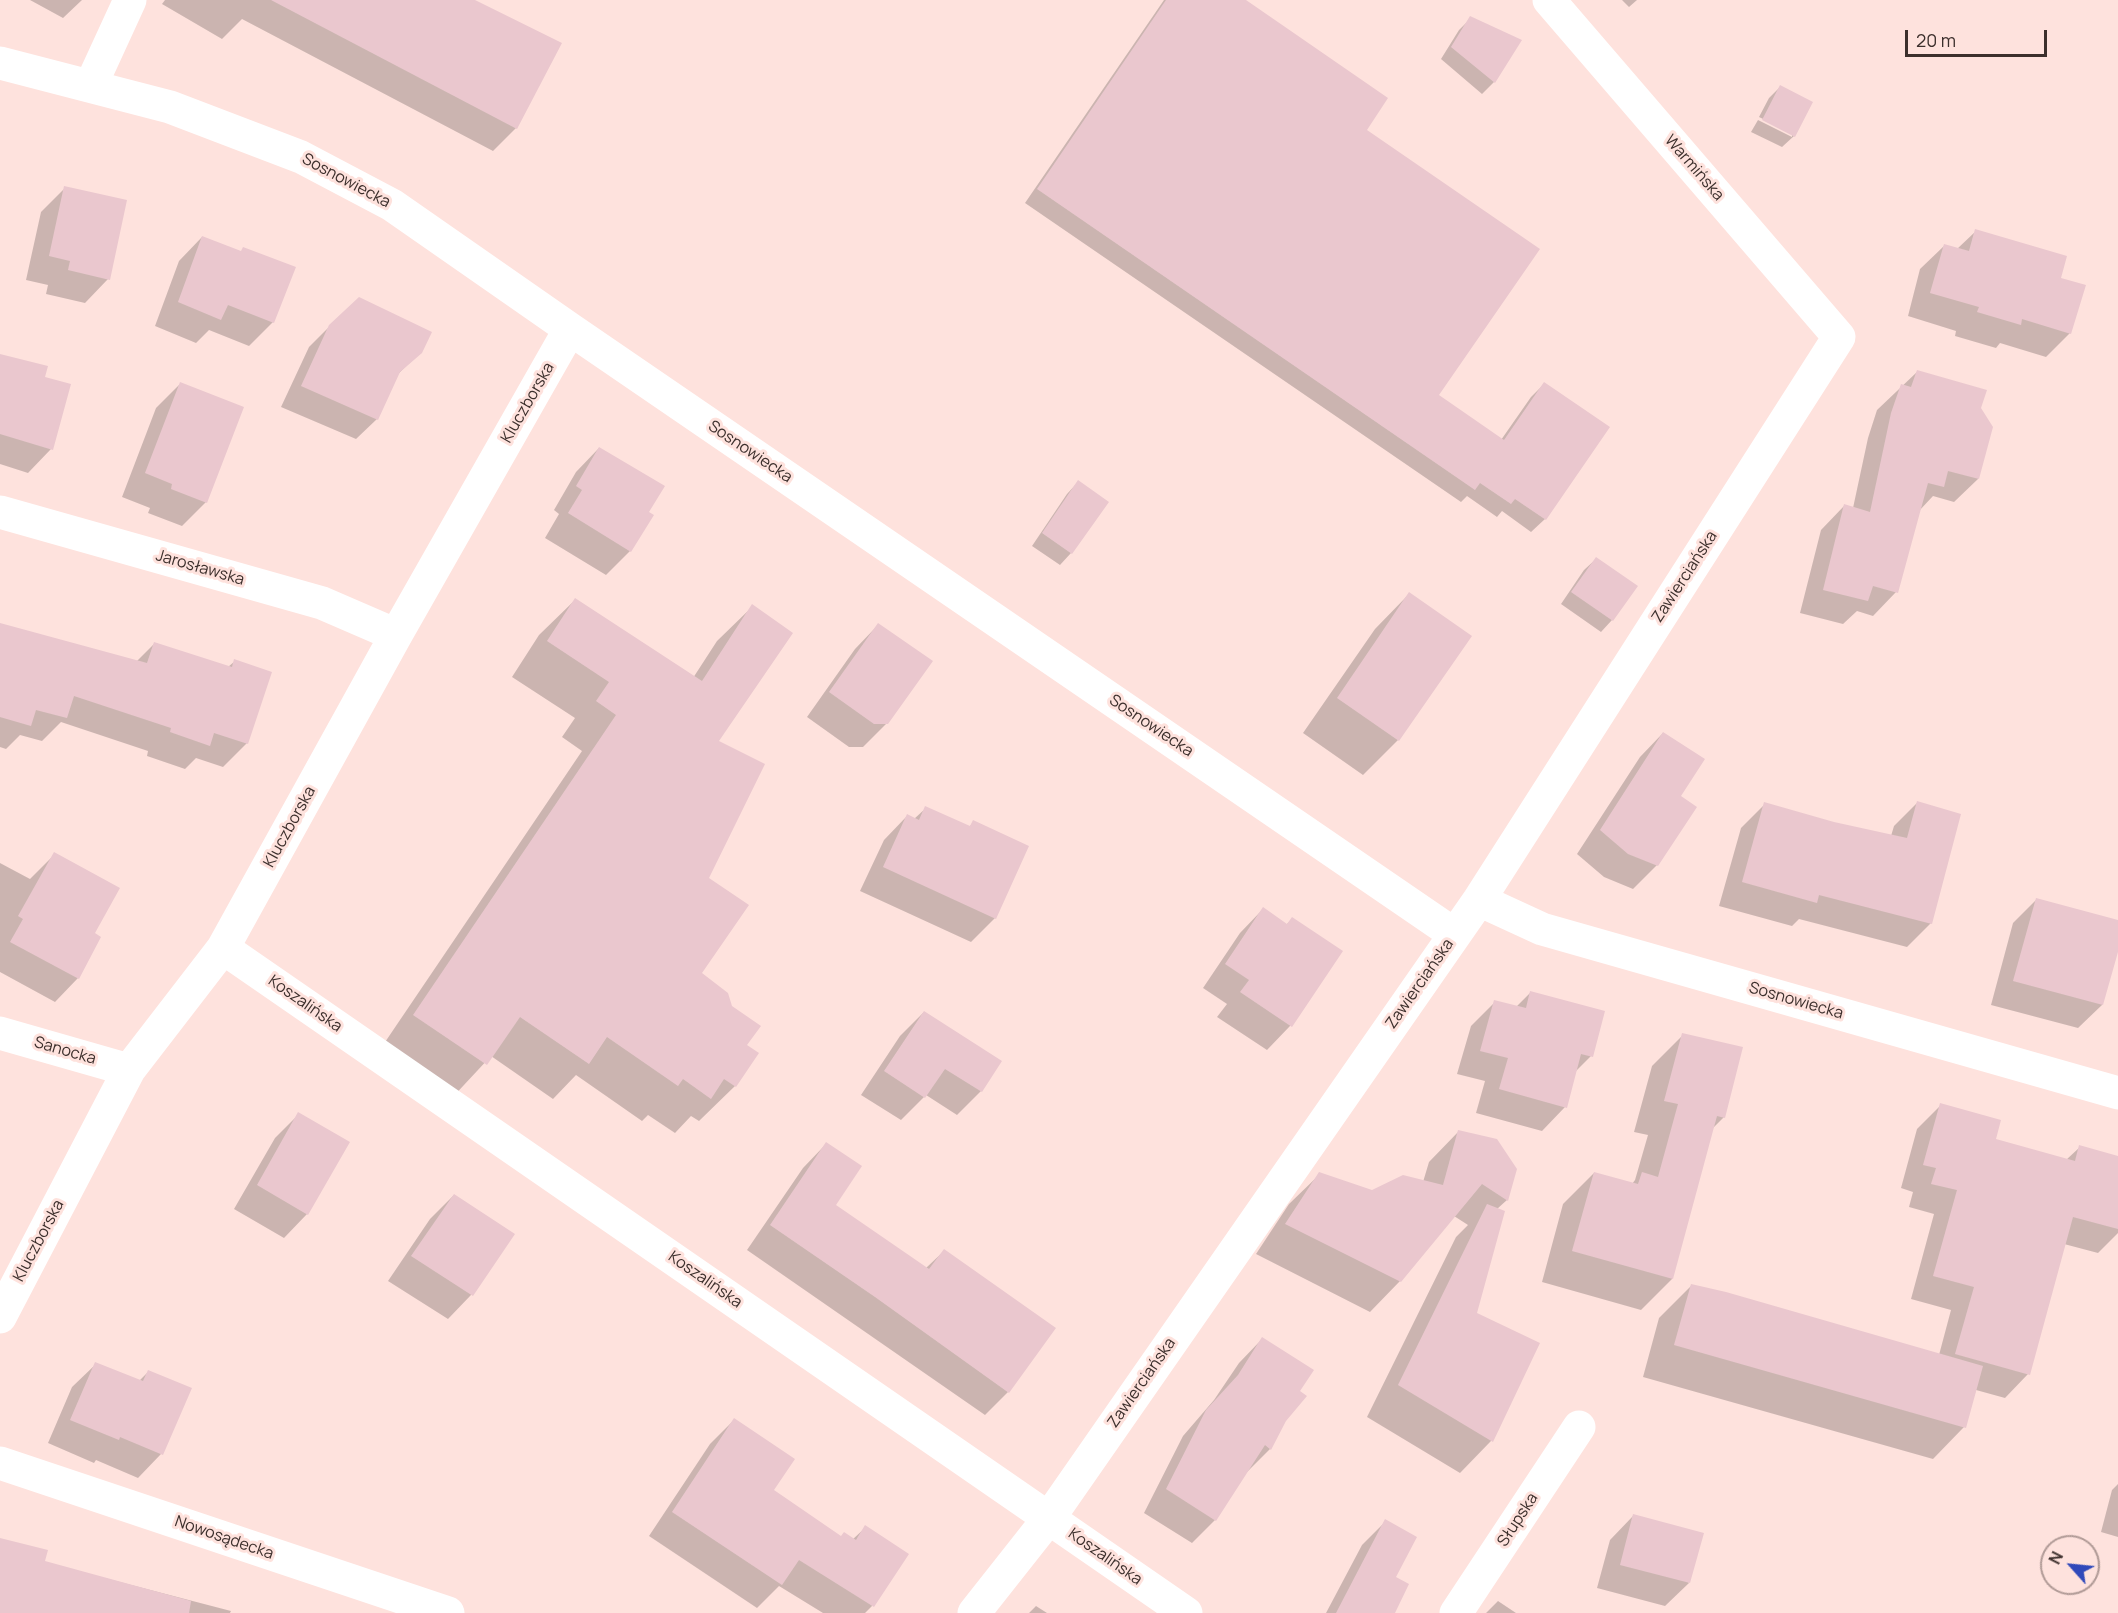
<!DOCTYPE html>
<html>
<head>
<meta charset="utf-8">
<style>
  body { margin:0 }
  #map { position:relative; width:2118px; height:1613px; overflow:hidden; background:#fee2dd; font-family:Manrope,sans-serif }
  canvas { display:block }
  .north { position:absolute; left:2040px; top:1535px; width:60px; height:60px; box-sizing:border-box; background:#fee2dd; border:2px solid #b09a96; border-radius:50%; rotate:297deg; font-size:16px; font-weight:700; line-height:24px; text-align:center; color:#3c2f2c }
  .north::after { content:''; display:block; margin:auto; width:21px; height:27px; background:#3049ba; clip-path:polygon(50% 0,100% 100%,50% 72%,0 100%) }
  .scale { position:absolute; left:1905px; top:30px; width:142px; height:27px; box-sizing:border-box; border:3px solid #3c2f2c; border-top:0; padding-left:8px; font-size:18px; line-height:21px; white-space:nowrap; color:#3c2f2c; -webkit-text-stroke:4px #fee2dd; paint-order:stroke }
</style>
</head>
<body>
<div id="map">
<canvas width="2118" height="1613"></canvas>
<div class="north">N</div>
<div class="scale">20 m</div>
</div>
<script>
const context = document.querySelector('canvas').getContext('2d');
context.lineJoin = 'round';
function fill(path, color) {
  context.fillStyle = color;
  context.fill(path, 'evenodd');
}
function strokePath(path, color, width, dash) {
  context.strokeStyle = color;
  context.lineWidth = width;
  context.lineCap = dash ? 'butt' : 'round';
  context.setLineDash(dash || []);
  context.stroke(path);
}
function write(font, color, halo, rows, align = 'center') {
  context.font = font + ' Manrope,sans-serif';
  context.lineWidth = 6;
  context.setLineDash([]);
  context.textBaseline = 'middle';
  context.strokeStyle = halo;
  context.fillStyle = color;
  for (const [text, x, y, turn = 0] of rows) {
    context.save();
    context.translate(x, y);
    context.rotate((+turn || 0) * Math.PI / 180);
    context.textAlign = isNaN(turn) ? turn : align;
    if (halo) context.strokeText(text, 0, 0);
    context.fillText(text, 0, 0);
    context.restore();
  }
}
fill(new Path2D(`
  M 30,0 L 82,0 L 63,18 Z
  M 165,0 L 472,0 L 516,128 L 493,151 L 242,19 L 222,39 L 162,4 Z
  M 1164,0 L 1243,0 L 1365,130 L 1437,396 L 1501,440 L 1531,397 L 1544,384 L 1608,428 L 1545,519 L 1531,532 L 1502,511 L 1497,517 L 1467,496 L 1461,502 L 1025,203 Z
  M 1622,0 L 1637,0 L 1629,7 Z
  M 1471,18 L 1520,40 L 1494,82 L 1482,94 L 1441,59 L 1459,30 Z
  M 1780,87 L 1794,136 L 1782,147 L 1751,132 L 1758,120 L 1792,137 L 1792,133 L 1759,117 L 1769,98 Z
  M 65,188 L 108,279 L 85,303 L 46,294 L 48,285 L 26,280 L 41,212 Z
  M 1976,231 L 2059,279 L 2070,333 L 2046,357 L 2000,343 L 1996,348 L 1955,336 L 1956,331 L 1908,316 L 1920,269 L 1944,246 L 1957,249 Z
  M 202,237 L 273,322 L 249,346 L 209,330 L 196,343 L 155,326 L 179,261 Z
  M 330,326 L 421,352 L 397,375 L 377,419 L 356,439 L 281,407 L 309,347 Z
  M 0,362 L 43,378 L 51,449 L 28,473 L 0,464 Z
  M 1917,372 L 1980,408 L 1978,479 L 1954,502 L 1933,496 L 1919,511 L 1896,592 L 1873,616 L 1857,611 L 1843,624 L 1800,613 L 1821,530 L 1844,506 L 1853,508 L 1868,438 L 1877,410 Z
  M 180,384 L 206,502 L 182,526 L 148,513 L 150,508 L 122,497 L 156,408 Z
  M 599,448 L 647,513 L 630,551 L 606,575 L 545,538 L 559,514 L 554,510 L 576,472 Z
  M 1078,482 L 1071,553 L 1060,565 L 1032,546 L 1067,494 Z
  M 1596,559 L 1612,620 L 1601,632 L 1561,604 L 1584,570 Z
  M 1409,594 L 1398,740 L 1363,775 L 1303,733 L 1375,629 Z
  M 575,600 L 693,678 L 717,641 L 753,606 L 717,741 L 700,973 L 745,1046 L 735,1086 L 699,1121 L 691,1116 L 675,1133 L 648,1115 L 642,1121 L 576,1075 L 553,1099 L 491,1056 L 450,1100 L 379,1051 L 582,751 L 562,737 L 575,718 L 512,677 L 539,635 Z
  M 0,624 L 136,662 L 155,643 L 228,667 L 235,661 L 247,743 L 223,767 L 196,758 L 185,769 L 147,756 L 148,751 L 61,722 L 42,741 L 20,735 L 6,749 L 0,747 Z
  M 878,625 L 887,723 L 863,747 L 849,747 L 807,717 L 855,649 Z
  M 1663,733 L 1657,865 L 1633,889 L 1604,877 L 1577,854 L 1640,757 Z
  M 1918,802 L 1931,923 L 1907,947 L 1799,919 L 1792,926 L 1719,906 L 1741,828 L 1765,804 L 1834,823 L 1891,836 L 1894,826 Z
  M 926,808 L 969,827 L 974,822 L 995,918 L 971,942 L 860,891 L 884,840 L 907,816 L 914,819 Z
  M 55,854 L 93,934 L 78,978 L 55,1002 L 0,972 L 0,863 L 30,879 Z
  M 2036,900 L 2118,921 L 2118,946 L 2102,1005 L 2078,1028 L 1991,1005 L 2013,923 Z
  M 1263,909 L 1286,925 L 1292,919 L 1341,952 L 1290,1026 L 1267,1050 L 1217,1017 L 1227,1004 L 1203,988 L 1240,933 Z
  M 1530,993 L 1591,1056 L 1574,1073 L 1565,1107 L 1542,1131 L 1476,1113 L 1485,1081 L 1457,1074 L 1471,1026 L 1495,1002 L 1516,1007 Z
  M 924,1012 L 1000,1061 L 981,1091 L 957,1115 L 926,1095 L 901,1120 L 861,1095 L 900,1036 Z
  M 1683,1035 L 1724,1117 L 1712,1129 L 1672,1279 L 1641,1310 L 1542,1282 L 1563,1204 L 1594,1173 L 1632,1184 L 1635,1180 L 1648,1135 L 1634,1132 L 1652,1066 Z
  M 1941,1105 L 1994,1140 L 2066,1160 L 2080,1147 L 2118,1157 L 2118,1233 L 2098,1253 L 2064,1244 L 2028,1374 L 2005,1398 L 1976,1390 L 1964,1427 L 1933,1459 L 1643,1377 L 1659,1318 L 1691,1286 L 1939,1355 L 1951,1310 L 1911,1299 L 1934,1214 L 1909,1207 L 1913,1192 L 1901,1188 L 1917,1129 Z
  M 299,1114 L 307,1214 L 284,1238 L 234,1209 L 275,1138 Z
  M 1459,1131 L 1515,1169 L 1507,1200 L 1497,1209 L 1475,1314 L 1538,1344 L 1491,1441 L 1460,1473 L 1367,1417 L 1456,1237 L 1468,1225 L 1454,1216 L 1400,1281 L 1370,1312 L 1256,1254 L 1289,1204 L 1320,1174 L 1372,1192 L 1423,1182 L 1429,1162 Z
  M 826,1144 L 834,1205 L 926,1268 L 944,1251 L 1008,1392 L 985,1415 L 747,1250 L 803,1168 Z
  M 454,1195 L 513,1234 L 471,1295 L 448,1319 L 388,1281 L 430,1219 Z
  M 1262,1339 L 1298,1392 L 1270,1449 L 1246,1473 L 1215,1520 L 1192,1543 L 1144,1513 L 1183,1436 L 1214,1400 L 1239,1363 Z
  M 96,1364 L 139,1381 L 149,1371 L 190,1389 L 161,1454 L 138,1478 L 96,1460 L 94,1463 L 48,1443 L 72,1387 Z
  M 734,1420 L 772,1491 L 841,1538 L 852,1540 L 866,1527 L 872,1606 L 865,1613 L 823,1613 L 779,1586 L 757,1608 L 649,1536 L 710,1444 Z
  M 2118,1484 L 2118,1537 L 2101,1532 L 2112,1490 Z
  M 1633,1516 L 1689,1583 L 1665,1606 L 1597,1588 L 1610,1540 Z
  M 1386,1521 L 1394,1578 L 1383,1613 L 1326,1613 L 1362,1545 Z
  M 0,1545 L 43,1562 L 231,1611 L 230,1613 L 0,1613 Z
  M 1498,1601 L 1516,1613 L 1486,1613 Z
  M 1036,1606 L 1047,1613 L 1029,1613 Z`), '#0003');
fill(new Path2D(`
  M 271,0 L 475,0 L 562,43 L 517,129 Z
  M 1166,0 L 1246,0 L 1388,98 L 1367,130 L 1540,249 L 1439,395 L 1504,440 L 1544,382 L 1610,427 L 1546,520 L 1515,499 L 1511,504 L 1480,483 L 1475,490 L 1037,189 Z
  M 1470,16 L 1522,40 L 1495,83 L 1451,47 Z
  M 1780,85 L 1813,102 L 1795,137 L 1762,120 Z
  M 64,186 L 127,200 L 110,280 L 68,270 L 70,261 L 49,256 Z
  M 1975,229 L 2067,256 L 2061,278 L 2086,285 L 2071,334 L 2022,319 L 2021,325 L 1977,312 L 1979,307 L 1930,293 L 1944,244 L 1969,251 Z
  M 202,236 L 241,251 L 243,247 L 296,267 L 274,323 L 228,305 L 221,320 L 178,302 Z
  M 359,297 L 432,332 L 422,353 L 400,372 L 378,420 L 301,386 L 329,325 Z
  M 0,354 L 48,366 L 45,377 L 71,384 L 53,450 L 0,434 Z
  M 1917,370 L 1987,390 L 1981,408 L 1993,427 L 1979,479 L 1948,471 L 1944,487 L 1928,483 L 1898,593 L 1873,586 L 1868,601 L 1823,590 L 1844,504 L 1870,512 L 1891,413 L 1901,384 L 1911,387 Z
  M 180,382 L 244,407 L 207,503 L 171,489 L 172,484 L 145,473 Z
  M 599,447 L 665,486 L 649,512 L 654,515 L 631,552 L 568,513 L 582,490 L 576,486 Z
  M 1078,480 L 1109,502 L 1072,554 L 1042,533 Z
  M 1596,557 L 1638,586 L 1613,621 L 1571,592 Z
  M 1409,592 L 1472,636 L 1399,741 L 1337,698 Z
  M 575,598 L 702,681 L 752,604 L 793,633 L 719,741 L 765,764 L 709,878 L 749,905 L 702,973 L 728,993 L 732,1006 L 761,1026 L 747,1045 L 759,1053 L 736,1087 L 724,1079 L 711,1099 L 683,1079 L 678,1086 L 607,1037 L 589,1064 L 520,1017 L 487,1065 L 413,1015 L 616,715 L 596,701 L 609,682 L 547,641 Z
  M 0,623 L 147,663 L 154,642 L 232,667 L 234,659 L 272,672 L 248,744 L 214,733 L 210,746 L 170,732 L 171,728 L 74,696 L 67,718 L 36,710 L 31,726 L 0,717 Z
  M 878,623 L 933,661 L 888,724 L 874,724 L 829,692 Z
  M 1663,732 L 1705,759 L 1681,796 L 1697,807 L 1658,866 L 1628,854 L 1600,830 Z
  M 1917,801 L 1961,814 L 1932,924 L 1819,895 L 1817,903 L 1742,882 L 1764,802 L 1834,822 L 1907,838 Z
  M 925,806 L 970,826 L 973,820 L 1029,846 L 996,919 L 883,867 L 907,814 L 919,820 Z
  M 54,852 L 120,888 L 95,933 L 101,937 L 79,979 L 10,942 L 23,919 L 18,916 Z
  M 2036,898 L 2118,920 L 2118,952 L 2103,1005 L 2013,981 Z
  M 1263,907 L 1287,924 L 1292,917 L 1343,951 L 1292,1027 L 1240,992 L 1249,980 L 1225,964 Z
  M 1530,991 L 1605,1011 L 1593,1057 L 1581,1054 L 1567,1108 L 1499,1089 L 1508,1058 L 1480,1051 L 1494,1000 L 1526,1008 Z
  M 924,1011 L 1002,1061 L 982,1092 L 945,1069 L 925,1098 L 884,1071 Z
  M 1682,1033 L 1743,1047 L 1725,1118 L 1717,1116 L 1673,1279 L 1572,1251 L 1594,1172 L 1638,1184 L 1642,1172 L 1658,1177 L 1678,1104 L 1664,1101 Z
  M 1940,1103 L 2001,1120 L 1996,1139 L 2075,1161 L 2079,1145 L 2118,1156 L 2118,1229 L 2073,1217 L 2030,1375 L 1955,1354 L 1974,1287 L 1933,1276 L 1957,1190 L 1931,1184 L 1936,1168 L 1923,1165 Z
  M 298,1112 L 350,1142 L 308,1215 L 257,1185 Z
  M 1458,1130 L 1497,1139 L 1517,1169 L 1508,1201 L 1482,1184 L 1401,1282 L 1285,1224 L 1319,1172 L 1372,1190 L 1403,1175 L 1443,1185 Z
  M 826,1142 L 862,1166 L 836,1205 L 929,1269 L 944,1249 L 1056,1328 L 1009,1393 L 875,1297 L 770,1225 Z
  M 454,1194 L 515,1234 L 473,1296 L 411,1256 Z
  M 1487,1204 L 1505,1211 L 1477,1313 L 1540,1343 L 1493,1442 L 1398,1385 Z
  M 1691,1284 L 1726,1292 L 1983,1366 L 1966,1428 L 1674,1345 Z
  M 1262,1337 L 1314,1370 L 1300,1391 L 1307,1396 L 1286,1421 L 1271,1450 L 1265,1445 L 1216,1521 L 1166,1489 L 1206,1410 L 1238,1375 Z
  M 95,1362 L 143,1381 L 148,1370 L 192,1388 L 163,1455 L 120,1437 L 119,1440 L 70,1420 Z
  M 734,1418 L 795,1459 L 774,1490 L 841,1536 L 844,1532 L 856,1540 L 865,1525 L 909,1554 L 874,1607 L 799,1560 L 782,1585 L 672,1512 Z
  M 1633,1514 L 1704,1533 L 1690,1583 L 1620,1565 Z
  M 1385,1519 L 1417,1537 L 1396,1577 L 1409,1584 L 1395,1613 L 1336,1613 Z
  M 0,1538 L 48,1550 L 45,1561 L 191,1601 L 189,1613 L 0,1613 Z`), '#eac7ce');
strokePath(new Path2D(`
  M 0,63 L 170,107 L 301,157 L 392,205 L 570,329 L 1454,934
  M 91,85 L 130,0
  M 0,512 L 322,603 L 396,635
  M 1479,900 L 1542,929 L 2118,1093
  M 223,948 L 1186,1613
  M 0,1033 L 129,1070
  M 0,1317 L 129,1070 L 223,948 L 396,635 L 570,329
  M 0,1463 L 448,1613
  M 974,1613 L 1049,1518 L 1479,900 L 1839,337 L 1549,0
  M 1456,1613 L 1579,1427`), '#fff', 33);
write('16px', '#3c2f2c', '#fee2dd', [
  ["Warmińska",1694,168,49],
  ["Sosnowiecka",346,181,28],
  ["Kluczborska",528,403,-60],
  ["Sosnowiecka",750,452,34],
  ["Jarosławska",200,568,16],
  ["Zawierciańska",1685,577,-57],
  ["Sosnowiecka",1151,726,34],
  ["Kluczborska",290,827,-61],
  ["Zawierciańska",1420,984,-55],
  ["Sosnowiecka",1796,1001,16],
  ["Koszalińska",305,1004,35],
  ["Sanocka",65,1051,16],
  ["Kluczborska",39,1241,-62],
  ["Koszalińska",705,1280,35],
  ["Zawierciańska",1142,1383,-55],
  ["Słupska",1518,1520,-57],
  ["Nowosądecka",224,1538,19],
  ["Koszalińska",1105,1557,35]
]);
</script>
</body>
</html>
